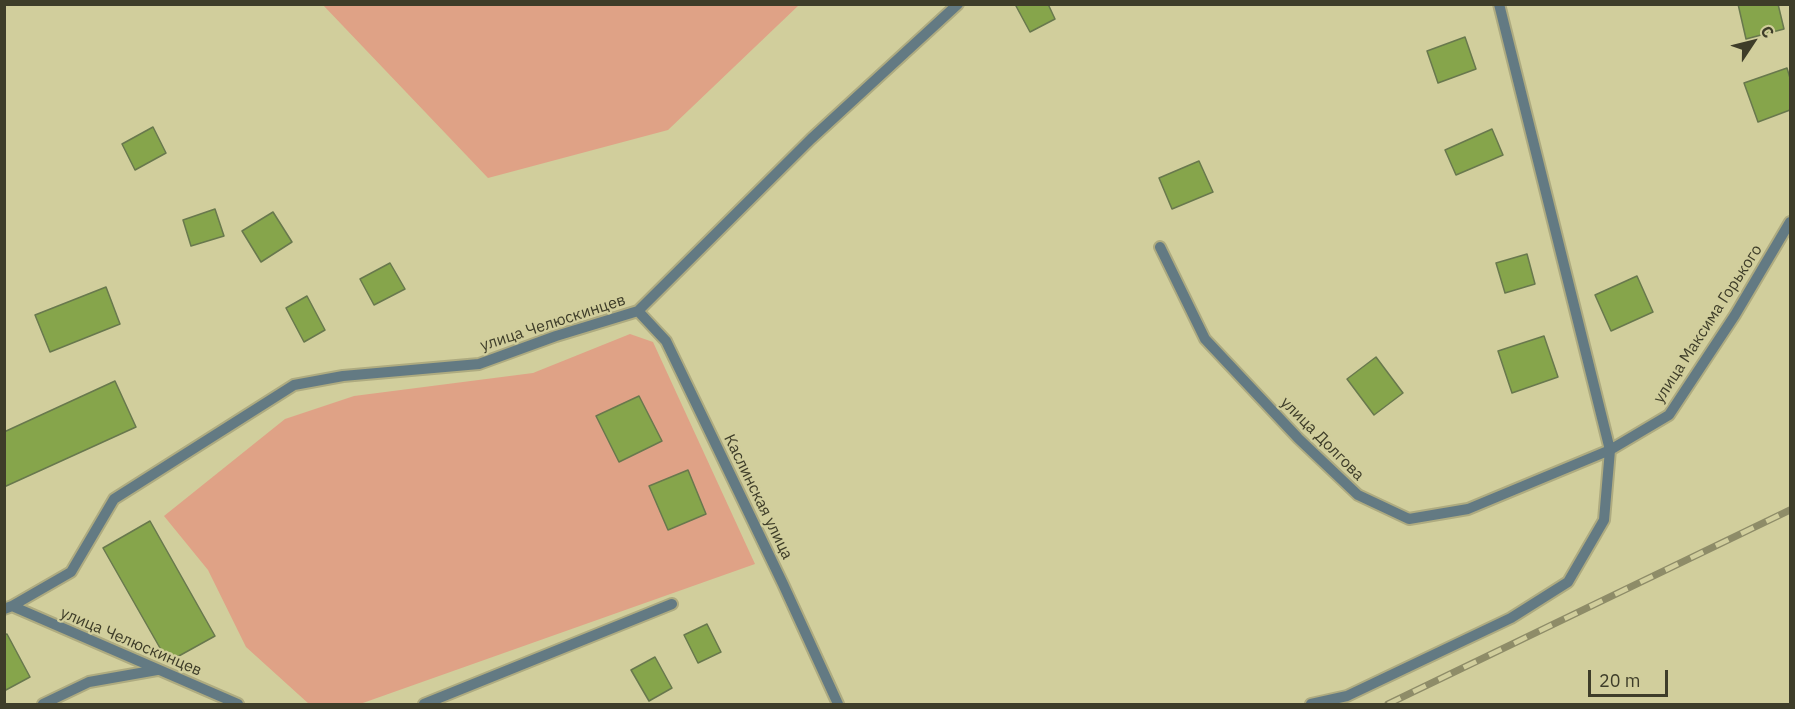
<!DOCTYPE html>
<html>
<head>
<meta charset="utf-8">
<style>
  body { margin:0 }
  #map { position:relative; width:1795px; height:709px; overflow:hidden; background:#d1ce9c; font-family:"IBM Plex Sans",sans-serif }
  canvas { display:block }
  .frame { position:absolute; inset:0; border:6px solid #3e3d29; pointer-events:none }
  .north { position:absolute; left:1723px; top:12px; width:60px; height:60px; -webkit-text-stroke:4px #d1ce9c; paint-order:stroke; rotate:55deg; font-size:16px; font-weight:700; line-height:24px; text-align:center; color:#3e3d29 }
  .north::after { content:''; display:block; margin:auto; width:21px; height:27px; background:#3e3d29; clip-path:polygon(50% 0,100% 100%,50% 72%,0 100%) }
  .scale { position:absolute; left:1588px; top:670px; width:80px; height:27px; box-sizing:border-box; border:3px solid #3e3d29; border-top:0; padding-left:8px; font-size:18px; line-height:21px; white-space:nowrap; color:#3e3d29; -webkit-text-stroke:4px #d1ce9c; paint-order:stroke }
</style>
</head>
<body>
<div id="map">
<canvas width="1795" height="709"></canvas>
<div class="frame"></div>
<div class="north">С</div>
<div class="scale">20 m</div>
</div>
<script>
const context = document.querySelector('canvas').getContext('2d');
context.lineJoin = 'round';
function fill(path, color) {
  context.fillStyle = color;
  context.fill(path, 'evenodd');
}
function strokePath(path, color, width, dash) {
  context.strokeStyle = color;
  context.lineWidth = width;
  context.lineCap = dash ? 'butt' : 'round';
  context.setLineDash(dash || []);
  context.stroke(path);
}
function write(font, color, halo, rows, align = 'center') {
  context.font = font + ' "IBM Plex Sans",sans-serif';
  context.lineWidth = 4.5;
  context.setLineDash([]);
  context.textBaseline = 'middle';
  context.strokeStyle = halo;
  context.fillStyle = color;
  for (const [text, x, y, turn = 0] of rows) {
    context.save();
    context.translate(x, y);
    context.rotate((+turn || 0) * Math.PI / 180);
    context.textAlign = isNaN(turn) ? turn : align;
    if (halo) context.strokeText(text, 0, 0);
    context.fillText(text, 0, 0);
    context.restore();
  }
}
fill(new Path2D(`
  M 323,5 L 799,5 L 668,130 L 488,178 Z
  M 630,334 L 653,342 L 755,564 L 360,704 L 309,704 L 246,647 L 208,570 L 164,516 L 285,419 L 354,396 L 533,373 Z`), '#dfa286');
const building = new Path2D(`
  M 1019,4 L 1048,4 L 1055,19 L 1030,32 L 1016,6 Z
  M 1738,4 L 1778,4 L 1784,29 L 1746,39 Z
  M 1465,37 L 1476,69 L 1438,83 L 1427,51 Z
  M 1787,68 L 1790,78 L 1790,110 L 1758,122 L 1744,83 Z
  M 153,127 L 166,153 L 135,170 L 122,144 Z
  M 1492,129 L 1503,155 L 1456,175 L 1445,150 Z
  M 1199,161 L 1213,192 L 1172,209 L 1159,178 Z
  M 215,209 L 224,236 L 191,246 L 183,220 Z
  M 273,212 L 292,242 L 261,262 L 242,231 Z
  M 1527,254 L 1535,284 L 1505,293 L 1496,263 Z
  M 390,263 L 405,289 L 374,305 L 360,279 Z
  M 1637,276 L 1653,312 L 1611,331 L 1595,295 Z
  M 106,287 L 120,324 L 50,352 L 35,315 Z
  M 307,296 L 325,330 L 304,342 L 286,308 Z
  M 1544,336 L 1558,377 L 1512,393 L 1498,351 Z
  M 1376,357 L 1403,393 L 1374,415 L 1347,379 Z
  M 115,381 L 136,427 L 4,487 L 4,432 Z
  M 639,396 L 662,441 L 619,462 L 596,416 Z
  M 688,470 L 706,514 L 668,530 L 649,486 Z
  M 150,521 L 215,636 L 168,662 L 103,548 Z
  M 707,624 L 721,652 L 698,663 L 684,635 Z
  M 7,634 L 30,677 L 4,691 L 4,635 Z
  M 655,657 L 672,688 L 649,701 L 631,670 Z`);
fill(building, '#86a54b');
strokePath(building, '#68784d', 1.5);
const minor = new Path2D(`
  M 1160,247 L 1205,339 L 1298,438 L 1358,495 L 1409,519 L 1468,509 L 1610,450 L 1669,415 L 1735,315 L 1790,222
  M 638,311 L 666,341 L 783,584 L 838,704
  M 12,606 L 71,572 L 114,499 L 294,385 L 343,376 L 479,364 L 556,336 L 638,311 L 811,139 L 958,4
  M 4,609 L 12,606 L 238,704
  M 43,704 L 89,682 L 157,670
  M 424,704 L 672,604
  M 1311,704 L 1347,696 L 1511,618 L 1568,582 L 1604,520 L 1610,450 L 1499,4`);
strokePath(minor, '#aeab80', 14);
strokePath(minor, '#637a83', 10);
const rail = new Path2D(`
  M 1388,704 L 1790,510`);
strokePath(rail, '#8e8c68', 7);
strokePath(rail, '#d1ce9c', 4.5, [14]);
write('16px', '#3e3d29', '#d1ce9c', [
  ["улица Челюскинцев",553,323,-18],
  ["улица Максима Горького",1708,324,-57],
  ["улица Долгова",1322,439,45],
  ["Каслинская улица",758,497,64],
  ["улица Челюскинцев",131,642,23]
]);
</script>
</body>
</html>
